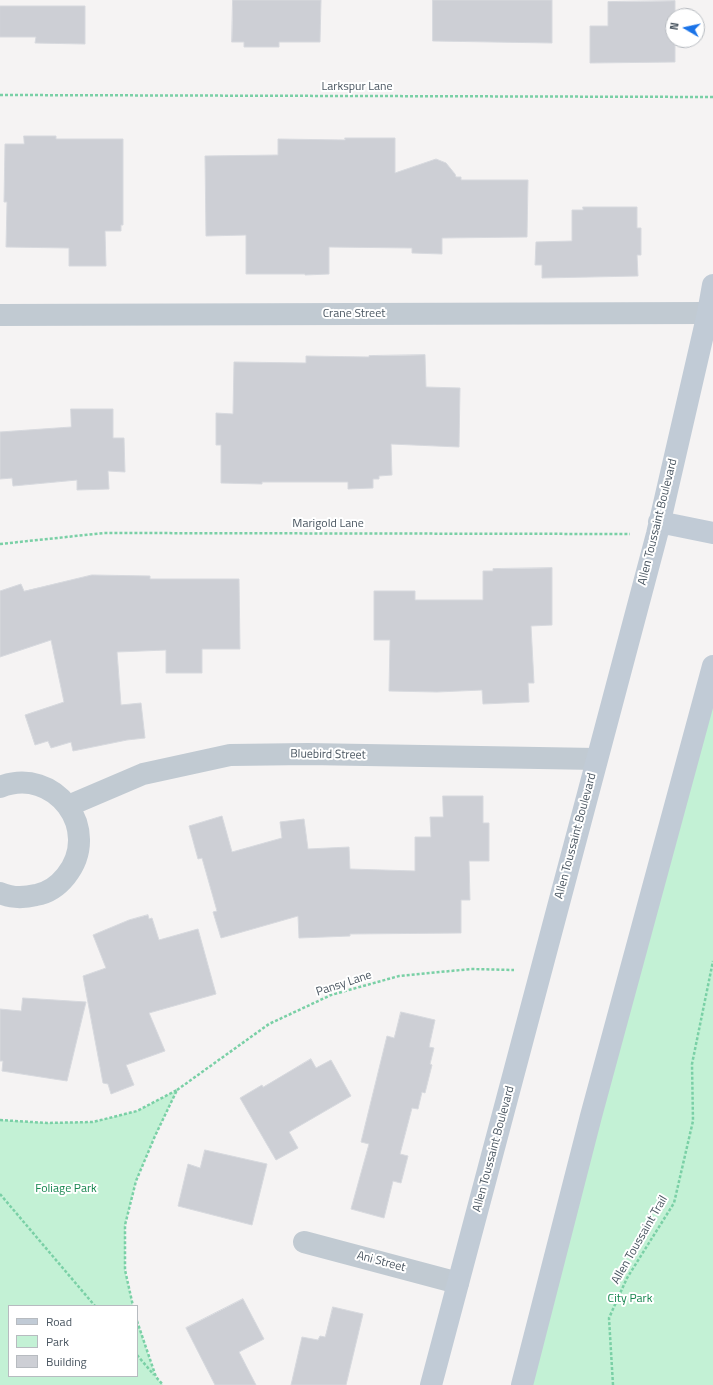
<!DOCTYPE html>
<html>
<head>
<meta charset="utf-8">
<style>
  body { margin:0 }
  #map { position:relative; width:713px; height:1385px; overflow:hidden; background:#f5f3f3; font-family:"Titillium Web",sans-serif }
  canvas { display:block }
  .legend { position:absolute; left:8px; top:1305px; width:130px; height:72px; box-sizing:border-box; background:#fff; border:1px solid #b7bbc0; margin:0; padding:5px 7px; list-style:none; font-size:12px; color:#4a5661 }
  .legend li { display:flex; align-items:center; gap:8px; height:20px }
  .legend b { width:20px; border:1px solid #b7bbc0 }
  .north { position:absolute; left:665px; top:8px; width:40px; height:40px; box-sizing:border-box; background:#fff; border:1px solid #b7bbc0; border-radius:50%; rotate:279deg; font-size:11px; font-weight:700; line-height:16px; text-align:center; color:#4a5661 }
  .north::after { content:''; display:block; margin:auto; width:14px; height:18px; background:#1a73e8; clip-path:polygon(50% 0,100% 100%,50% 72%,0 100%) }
</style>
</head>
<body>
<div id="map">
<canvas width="713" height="1385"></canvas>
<ul class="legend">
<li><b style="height:5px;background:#c1cbd6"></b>Road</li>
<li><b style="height:11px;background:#c3f1d5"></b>Park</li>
<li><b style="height:11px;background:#cdcfd5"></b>Building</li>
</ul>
<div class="north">N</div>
</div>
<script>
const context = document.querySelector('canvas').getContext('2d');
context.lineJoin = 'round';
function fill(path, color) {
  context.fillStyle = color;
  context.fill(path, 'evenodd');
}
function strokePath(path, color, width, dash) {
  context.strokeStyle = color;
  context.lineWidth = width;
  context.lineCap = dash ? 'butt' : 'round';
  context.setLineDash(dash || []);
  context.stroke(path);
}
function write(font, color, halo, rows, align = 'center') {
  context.font = font + ' "Titillium Web",sans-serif';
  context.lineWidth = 4;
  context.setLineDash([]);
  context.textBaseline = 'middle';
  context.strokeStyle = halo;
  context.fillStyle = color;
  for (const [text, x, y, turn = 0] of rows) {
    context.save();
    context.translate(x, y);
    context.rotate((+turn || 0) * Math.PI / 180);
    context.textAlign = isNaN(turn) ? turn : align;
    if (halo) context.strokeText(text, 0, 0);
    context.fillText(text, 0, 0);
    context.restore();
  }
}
fill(new Path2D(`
  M 713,666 L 713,1385 L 522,1385 Z
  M 177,1090 L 155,1136 L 136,1181 L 125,1225 L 125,1270 L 133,1306 L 9,1306 L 9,1376 L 137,1376 L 137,1321 L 156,1377 L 163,1385 L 0,1385 L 0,1120 L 47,1123 L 93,1122 L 137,1111 Z`), '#c3f1d5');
const building = new Path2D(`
  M 233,0 L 321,0 L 320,42 L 279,42 L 279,47 L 244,47 L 244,42 L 232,42 Z
  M 433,0 L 552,0 L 552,43 L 433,41 Z
  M 675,1 L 675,16 L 673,16 L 673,40 L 675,40 L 675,62 L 590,63 L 590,26 L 608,26 L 608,2 Z
  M 0,6 L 85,6 L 85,44 L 35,43 L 36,37 L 0,37 Z
  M 24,136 L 56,136 L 56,139 L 123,139 L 123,225 L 121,225 L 121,231 L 105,231 L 106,266 L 69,266 L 69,248 L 6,247 L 7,202 L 4,202 L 5,144 L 24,144 Z
  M 345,138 L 395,138 L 395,173 L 436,159 L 446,163 L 455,174 L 456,177 L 461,177 L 461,180 L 528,180 L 527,237 L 442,238 L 442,254 L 412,253 L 412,248 L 329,247 L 329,274 L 305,275 L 305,274 L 246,274 L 246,235 L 206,236 L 205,156 L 278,155 L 278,139 L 345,140 Z
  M 583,207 L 637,207 L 637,228 L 641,228 L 641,255 L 637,255 L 638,276 L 542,278 L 542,265 L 535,265 L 536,242 L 572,241 L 572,210 L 583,210 Z
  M 425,355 L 426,387 L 460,388 L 459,447 L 391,444 L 392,475 L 379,476 L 379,479 L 373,479 L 373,488 L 348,489 L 348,482 L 262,482 L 262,484 L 221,483 L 221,445 L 216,445 L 216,413 L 233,414 L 234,362 L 306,363 L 306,356 L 369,357 L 369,356 Z
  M 71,409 L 113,409 L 113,438 L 124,438 L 125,472 L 108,471 L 109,489 L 77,490 L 77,480 L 13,486 L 12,478 L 0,479 L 0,432 L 71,427 Z
  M 552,568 L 552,625 L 531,626 L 534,683 L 528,683 L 529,702 L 483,704 L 482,690 L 437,692 L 389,691 L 390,640 L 374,640 L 374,591 L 415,591 L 415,600 L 483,600 L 483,571 L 493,571 L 493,569 Z
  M 92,575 L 150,576 L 150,579 L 239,579 L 240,649 L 202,649 L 202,673 L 166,673 L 166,650 L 117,652 L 121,705 L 141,703 L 145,738 L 127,740 L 73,751 L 71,742 L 51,748 L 48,741 L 35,745 L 25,715 L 64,702 L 51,640 L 0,657 L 0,591 L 21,584 L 24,591 Z
  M 443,796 L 483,796 L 483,823 L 489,823 L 489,861 L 469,861 L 470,900 L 461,900 L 461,933 L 350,934 L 350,936 L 299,938 L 298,916 L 221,938 L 213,912 L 217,911 L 202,858 L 198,859 L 189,826 L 222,816 L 232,852 L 282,838 L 280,822 L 304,819 L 308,849 L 349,847 L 350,869 L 415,871 L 415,837 L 431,837 L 430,817 L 443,817 Z
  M 148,915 L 149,919 L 152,918 L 159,940 L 198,929 L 216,994 L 149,1013 L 165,1051 L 126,1065 L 134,1085 L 111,1094 L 108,1084 L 103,1083 L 83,976 L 106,968 L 93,935 L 129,920 Z
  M 23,998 L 86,1002 L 67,1081 L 2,1071 L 3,1061 L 0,1061 L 0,1009 L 21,1011 Z
  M 401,1012 L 435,1020 L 429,1047 L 434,1048 L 430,1064 L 432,1065 L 425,1093 L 422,1092 L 418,1109 L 412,1108 L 400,1154 L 408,1156 L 401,1183 L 393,1181 L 384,1218 L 351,1209 L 369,1144 L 361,1142 L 387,1036 L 394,1038 Z
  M 311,1059 L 316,1068 L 331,1060 L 351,1096 L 289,1132 L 298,1148 L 276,1160 L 240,1098 L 262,1085 L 263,1087 Z
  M 205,1150 L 267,1164 L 252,1225 L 178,1206 L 188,1164 L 200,1168 Z
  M 243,1299 L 264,1339 L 239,1352 L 256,1385 L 215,1385 L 186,1328 Z
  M 333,1307 L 363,1314 L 346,1385 L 291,1385 L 302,1337 L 318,1340 L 320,1336 L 325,1337 Z`);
fill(building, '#cdcfd5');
strokePath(building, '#d7d9de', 1);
strokePath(new Path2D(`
  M 0,95 L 713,97
  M 0,544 L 104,533 L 630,534
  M 177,1090 L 269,1024 L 331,995 L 399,976 L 471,969 L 514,970
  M 0,1120 L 47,1123 L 93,1122 L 137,1111 L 177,1090 L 155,1136 L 136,1181 L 125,1225 L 125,1270 L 133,1306
  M 0,1194 L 95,1306
  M 137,1321 L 156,1377 L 163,1385
  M 137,1355 L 154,1375
  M 613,1385 L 609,1318 L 627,1278 L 674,1203 L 693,1121 L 692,1064 L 713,961`), '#7ad0a6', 2.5, [3, 2]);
strokePath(new Path2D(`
  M 0,315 L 708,313
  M 0,787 C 55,765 103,830 66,876 C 58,886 48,893 36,895 C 24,898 11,898 0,893
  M 68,806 L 143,774 L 230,755 L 308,754 L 596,759
  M 304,1242 L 458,1283`), '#c1cad2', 22);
strokePath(new Path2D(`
  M 659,522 L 713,533
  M 431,1385 L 657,534 L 708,313 L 713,285
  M 522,1385 L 591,1116 L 713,666`), '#c1cbd6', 22);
write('12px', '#4a5661', '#fff', [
  ["Larkspur Lane",357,87],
  ["Crane Street",354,314],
  ["Allen Toussaint Boulevard",658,522,-76],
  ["Marigold Lane",328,524],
  ["Bluebird Street",328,755,1],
  ["Allen Toussaint Boulevard",576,836,-75],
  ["Pansy Lane",344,984,-18],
  ["Allen Toussaint Boulevard",494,1149,-75],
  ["Allen Toussaint Trail",640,1240,-60],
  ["Ani Street",381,1262,15]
]);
write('12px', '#17864f', '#fff', [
  ["Foliage Park",66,1189],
  ["City Park",630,1299]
]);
</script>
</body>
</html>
